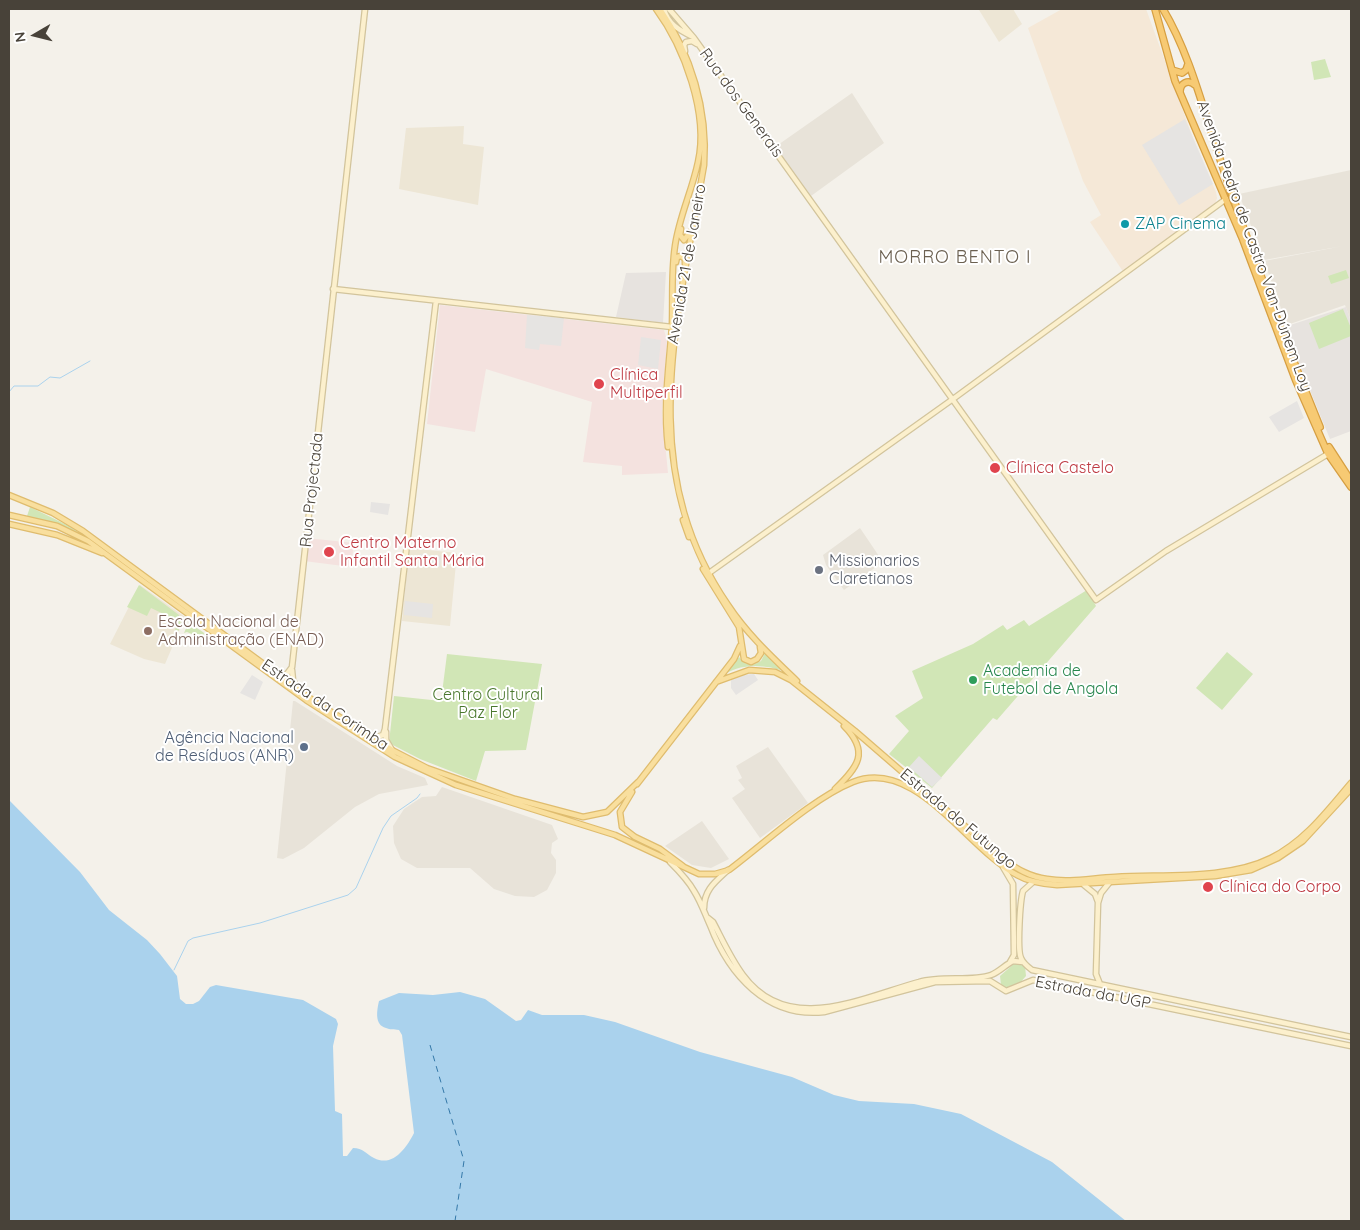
<!DOCTYPE html>
<html>
<head>
<meta charset="utf-8">
<style>
  body { margin:0 }
  #map { position:relative; width:1360px; height:1230px; overflow:hidden; background:#f4f1ea; font-family:Quicksand,sans-serif }
  canvas { display:block }
  .frame { position:absolute; inset:0; border:10px solid #484239; pointer-events:none }
  .north { position:absolute; left:10px; top:10px; width:50px; height:50px; -webkit-text-stroke:4px #fff; paint-order:stroke; rotate:262deg; font-size:14px; font-weight:700; line-height:20px; text-align:center; color:#484239 }
  .north::after { content:''; display:block; margin:auto; width:18px; height:22px; background:#484239; clip-path:polygon(50% 0,100% 100%,50% 72%,0 100%) }
</style>
</head>
<body>
<div id="map">
<canvas width="1360" height="1230"></canvas>
<div class="frame"></div>
<div class="north">N</div>
</div>
<script>
const context = document.querySelector('canvas').getContext('2d');
context.lineJoin = 'round';
function fill(path, color) {
  context.fillStyle = color;
  context.fill(path, 'evenodd');
}
function strokePath(path, color, width, dash) {
  context.strokeStyle = color;
  context.lineWidth = width;
  context.lineCap = dash ? 'butt' : 'round';
  context.setLineDash(dash || []);
  context.stroke(path);
}
function write(font, color, halo, rows, align = 'center') {
  context.font = font + ' Quicksand,sans-serif';
  context.lineWidth = 4;
  context.setLineDash([]);
  context.textBaseline = 'middle';
  context.strokeStyle = halo;
  context.fillStyle = color;
  for (const [text, x, y, turn = 0] of rows) {
    context.save();
    context.translate(x, y);
    context.rotate((+turn || 0) * Math.PI / 180);
    context.textAlign = isNaN(turn) ? turn : align;
    if (halo) context.strokeText(text, 0, 0);
    context.fillText(text, 0, 0);
    context.restore();
  }
}
fill(new Path2D(`
  M 852,93 L 884,143 L 811,196 L 775,147 Z
  M 1351,170 L 1351,321 L 1345,305 L 1287,325 L 1264,261 L 1343,246 L 1264,260 L 1239,194 Z
  M 860,528 L 883,562 L 844,590 L 826,565 L 823,555 Z
  M 293,701 L 295,701 L 397,766 L 425,778 L 428,785 L 379,794 L 355,807 L 304,848 L 283,859 L 277,858 Z
  M 768,747 L 808,803 L 760,838 L 732,798 L 745,789 L 738,780 L 742,778 L 736,766 Z
  M 442,787 L 552,825 L 558,839 L 552,843 L 551,853 L 556,860 L 556,873 L 547,890 L 534,897 L 515,896 L 494,889 L 470,868 L 417,868 L 401,859 L 394,843 L 393,826 L 404,809 L 422,797 L 436,796 Z
  M 702,821 L 729,859 L 711,868 L 692,865 L 665,846 Z`), '#e8e3d9');
fill(new Path2D(`
  M 1062,9 L 1146,9 L 1198,152 L 1216,192 L 1217,198 L 1215,204 L 1124,273 L 1090,222 L 1101,215 L 1083,181 L 1028,28 Z`), '#f5e8d7');
fill(new Path2D(`
  M 666,272 L 663,323 L 616,317 L 626,273 Z
  M 1346,307 L 1351,322 L 1351,431 L 1330,439 L 1284,327 Z`), '#e7e3df');
fill(new Path2D(`
  M 981,9 L 1013,9 L 1022,24 L 999,42 L 979,10 Z
  M 464,126 L 463,144 L 484,147 L 478,205 L 399,189 L 406,128 Z
  M 409,548 L 457,553 L 450,626 L 402,621 Z
  M 140,585 L 185,617 L 165,664 L 144,659 L 110,644 Z`), '#ede6d5');
fill(new Path2D(`
  M 440,305 L 664,330 L 667,341 L 662,412 L 668,473 L 622,475 L 622,466 L 583,462 L 592,402 L 486,369 L 475,432 L 427,424 Z
  M 307,538 L 354,543 L 351,567 L 304,561 Z`), '#f4e2df');
fill(new Path2D(`
  M 1325,59 L 1331,77 L 1314,80 L 1311,62 Z
  M 1346,270 L 1349,278 L 1331,284 L 1328,276 Z
  M 1343,309 L 1351,328 L 1351,336 L 1319,349 L 1309,323 Z
  M 30,507 L 69,526 L 105,550 L 68,529 L 27,516 Z
  M 139,585 L 179,615 L 181,625 L 176,636 L 173,636 L 176,627 L 172,618 L 151,608 L 147,616 L 127,607 Z
  M 1087,590 L 1096,606 L 997,720 L 993,718 L 932,788 L 889,754 L 909,731 L 895,716 L 923,698 L 912,671 L 973,644 L 1003,625 L 1007,630 L 1024,620 L 1029,626 Z
  M 187,626 C 197,625 208,635 213,643 L 187,632 L 184,633 Z
  M 1227,652 L 1253,674 L 1222,710 L 1196,688 Z
  M 765,653 L 786,672 C 767,665 745,663 727,673 L 739,657 L 745,663 L 753,665 L 761,661 Z
  M 447,654 L 542,664 L 526,750 L 485,751 L 476,781 L 420,759 L 389,743 L 394,696 L 441,701 Z
  M 1016,962 L 1025,966 L 1026,976 L 1019,984 L 1007,988 L 1001,985 L 1000,976 Z`), '#d1e6b6');
fill(new Path2D(`
  M 1185,119 L 1213,184 L 1179,205 L 1142,145 Z
  M 527,315 L 564,318 L 561,346 L 540,344 L 539,350 L 525,348 Z
  M 641,337 L 661,340 L 658,369 L 638,365 Z
  M 1297,401 L 1304,418 L 1279,432 L 1269,417 Z
  M 371,502 L 390,504 L 388,515 L 370,512 Z
  M 420,554 L 441,556 L 440,567 L 419,565 Z
  M 405,601 L 433,604 L 432,618 L 404,615 Z
  M 754,674 L 758,680 L 736,695 L 731,688 L 731,680 L 741,675 Z
  M 252,675 L 263,682 L 255,700 L 240,693 Z
  M 919,756 L 942,778 L 932,787 L 909,767 Z`), '#e6e4e2');
fill(new Path2D(`
  M 9,800 L 80,872 L 109,910 L 147,940 L 160,954 L 177,976 L 180,999 L 186,1004 L 193,1004 L 199,1001 L 210,987 L 216,985 L 303,1000 L 336,1019 L 338,1024 L 333,1046 L 335,1111 L 342,1114 L 343,1156 L 347,1156 L 353,1148 C 363,1148 366,1154 374,1158 C 393,1168 407,1147 414,1133 L 402,1035 L 399,1030 C 394,1029 390,1030 386,1028 C 374,1025 377,1010 379,1001 L 399,993 L 433,995 L 460,992 L 485,999 L 516,1021 L 521,1020 L 528,1010 L 542,1015 L 584,1015 L 615,1022 L 700,1052 L 792,1077 L 834,1095 L 859,1101 L 914,1104 L 961,1114 L 1052,1162 L 1126,1221 L 9,1221 Z`), '#aad2ed');
strokePath(new Path2D(`
  M 9,392 L 14,386 L 38,386 L 50,377 L 60,378 L 90,361
  M 174,970 L 188,941 L 193,938 L 260,923 L 348,895 L 356,888 L 383,828 L 391,816 L 417,798 L 420,794`), '#aad2ed', 1);
strokePath(new Path2D(`
  M 430,1045 L 464,1161 L 455,1221`), '#3478a8', 1, [6, 5]);
const secondary = new Path2D(`
  M 664,9 C 668,24 679,30 693,37
  M 669,9 L 694,38 L 1096,600 L 1166,551 L 1328,454
  M 685,51 L 684,45 L 686,42 L 692,41 L 697,44
  M 333,289 L 672,327
  M 709,573 L 953,399 L 1226,199
  M 292,670 L 293,680 L 298,689
  M 278,673 L 286,675 L 292,667 L 365,9
  M 386,732 L 386,740 L 392,750
  M 373,738 L 383,735 L 385,729 L 436,301
  M 670,862 C 679,871 688,880 694,891 C 701,902 705,914 710,925 C 729,975 767,1018 824,1012 L 935,982 L 990,981 L 1006,991 L 1033,980 L 1351,1046
  M 1003,867 L 1013,884 L 1014,955 L 1010,962
  M 1033,882 L 1023,891 C 1020,901 1017,950 1021,958 C 1023,963 1028,967 1032,970 L 1351,1037
  M 1084,885 L 1095,894 L 1098,902
  M 704,908 C 704,890 715,882 728,870
  M 708,918 L 713,922 C 722,939 731,959 743,975 C 788,1036 861,998 919,982 C 942,975 971,982 991,975 C 999,972 1005,965 1013,961 L 1023,962
  M 1100,984 L 1096,974 L 1098,903 L 1101,893 L 1109,883`);
const primary = new Path2D(`
  M 656,9 C 684,47 709,114 698,162 C 692,191 679,217 675,246 C 671,272 673,299 672,326 C 669,366 663,405 668,447
  M 660,9 C 691,54 708,110 704,165 C 678,317 633,467 728,605 C 747,634 772,657 797,681
  M 681,229 L 680,235 L 684,240 L 690,232
  M 676,262 L 677,257 L 681,256 L 685,259 L 685,264
  M 9,495 L 53,513 L 83,531 L 314,701 L 392,750 L 427,768 L 515,799 L 583,817 L 607,812 L 638,782
  M 9,515 L 57,526 L 88,541 L 306,700 L 395,757 L 456,785 L 615,835 L 699,874 L 715,874 L 729,870 C 765,843 813,798 853,782 C 916,757 967,849 1017,875 C 1029,882 1043,884 1057,885 L 1215,876 L 1251,870 L 1278,858 L 1303,841 L 1351,789
  M 683,520 L 689,537
  M 9,524 L 57,535 L 102,553
  M 703,569 L 739,627 L 744,659 L 751,662 L 757,659 L 761,653 L 760,647
  M 716,682 L 749,670 L 775,672 L 791,680 L 855,731 L 1003,859 C 1017,869 1030,877 1047,879 C 1069,883 1092,878 1115,877 C 1164,874 1227,880 1271,858 C 1305,841 1327,811 1351,783
  M 637,784 L 734,659 L 740,646
  M 835,789 C 858,767 870,752 844,726
  M 632,792 L 620,812 L 622,827 L 635,837 L 660,849 L 683,866`);
const highway = new Path2D(`
  M 1155,9 L 1175,81 L 1243,240 L 1296,381 L 1328,454 L 1351,487
  M 1163,9 C 1191,56 1204,113 1222,165 C 1251,253 1285,341 1320,427
  M 1172,70 L 1182,73 L 1186,70 L 1188,64
  M 1180,92 C 1180,83 1188,79 1195,85
  M 1329,447 L 1351,481`);
strokePath(secondary, '#d2c49c', 7);
strokePath(primary, '#dfbc6e', 7);
strokePath(highway, '#d69f42', 8);
strokePath(secondary, '#fcf0cd', 4.5);
strokePath(primary, '#f9df9e', 4.5);
strokePath(highway, '#f7ca73', 5.5);
for (const [x, y, r, color] of [
  [1125,224,5,"#0f9aa8"],
  [599,384,6,"#e0444e"],
  [995,468,6,"#e0444e"],
  [329,552,6,"#e0444e"],
  [819,570,5,"#6b7280"],
  [148,631,5,"#8d6e63"],
  [973,680,5,"#2e9e5b"],
  [304,747,5,"#5c6f8a"],
  [1208,887,6,"#e0444e"]
]) {
  const dot = new Path2D();
  dot.arc(x, y, r, 0, 2 * Math.PI);
  context.fillStyle = color;
  context.fill(dot);
  strokePath(dot, '#fff', 2);
}
write('16px', '#484239', '#fff', [
  ["Rua dos Generais",741,103,54],
  ["Avenida Pedro de Castro Van-Dúnem Loy",1254,246,70],
  ["Avenida 21 de Janeiro",687,264,-80],
  ["Rua Projectada",312,490,-84],
  ["Estrada da Corimba",325,705,34],
  ["Estrada do Futungo",958,819,40],
  ["Estrada da UGP",1093,993,11]
]);
write('16px', '#0d838f', '#fff', [
  ["ZAP Cinema",1135,224]
], 'left');
write('16px', '#be3a42', '#fff', [
  ["Clínica",610,375],
  ["Multiperfil",610,393],
  ["Clínica Castelo",1006,468],
  ["Centro Materno",340,543],
  ["Infantil Santa Mária",340,561],
  ["Clínica do Corpo",1219,887]
], 'left');
write('16px', '#5b616d', '#fff', [
  ["Missionarios",829,561],
  ["Claretianos",829,579]
], 'left');
write('16px', '#785e54', '#fff', [
  ["Escola Nacional de",158,622],
  ["Administração (ENAD)",158,640]
], 'left');
write('16px', '#27864d', '#fff', [
  ["Academia de",983,671],
  ["Futebol de Angola",983,689]
], 'left');
write('16px', '#4a782e', '#fff', [
  ["Centro Cultural",488,695],
  ["Paz Flor",488,713]
]);
write('16px', '#4e5e75', '#fff', [
  ["Agência Nacional",294,738],
  ["de Resíduos (ANR)",294,756]
], 'right');
context.letterSpacing = '1px';
write('18px', '#6b6050', '#fff', [
  ["MORRO BENTO I",955,258]
]);
context.letterSpacing = '0px';
</script>
</body>
</html>
